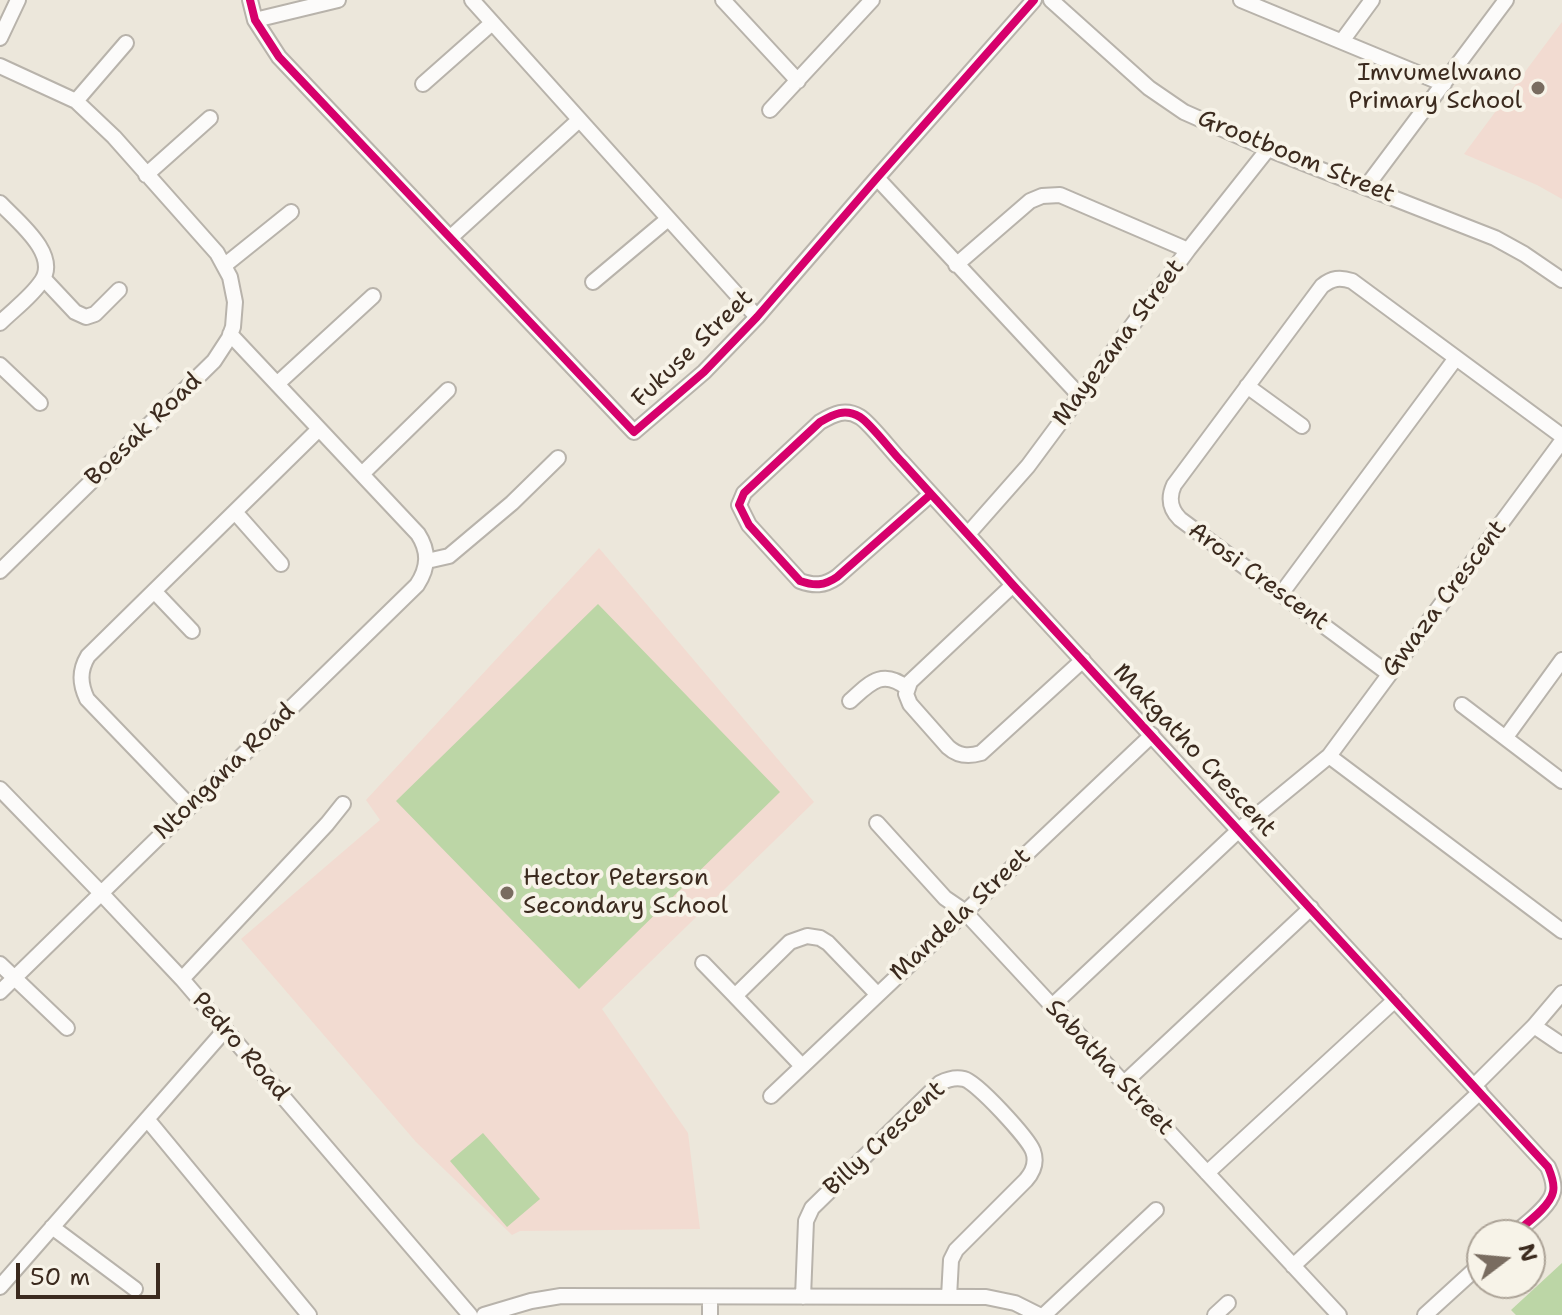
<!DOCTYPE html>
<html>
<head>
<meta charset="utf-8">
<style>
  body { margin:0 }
  #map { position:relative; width:1562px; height:1315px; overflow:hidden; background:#ece7db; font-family:"Shantell Sans",sans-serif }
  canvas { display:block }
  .north { position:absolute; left:1466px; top:1219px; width:80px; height:80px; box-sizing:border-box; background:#f7f3e8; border:2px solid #aca397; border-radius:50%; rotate:74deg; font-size:22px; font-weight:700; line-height:32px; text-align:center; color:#3b2a1e }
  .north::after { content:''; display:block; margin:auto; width:28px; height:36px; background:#796c60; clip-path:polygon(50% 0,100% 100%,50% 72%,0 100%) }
  .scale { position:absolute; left:16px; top:1263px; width:144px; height:36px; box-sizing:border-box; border:4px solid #3b2a1e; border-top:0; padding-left:10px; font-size:24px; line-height:28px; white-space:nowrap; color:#3b2a1e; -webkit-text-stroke:6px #f7f3e8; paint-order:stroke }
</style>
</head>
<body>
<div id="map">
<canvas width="1562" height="1315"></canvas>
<div class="north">N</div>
<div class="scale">50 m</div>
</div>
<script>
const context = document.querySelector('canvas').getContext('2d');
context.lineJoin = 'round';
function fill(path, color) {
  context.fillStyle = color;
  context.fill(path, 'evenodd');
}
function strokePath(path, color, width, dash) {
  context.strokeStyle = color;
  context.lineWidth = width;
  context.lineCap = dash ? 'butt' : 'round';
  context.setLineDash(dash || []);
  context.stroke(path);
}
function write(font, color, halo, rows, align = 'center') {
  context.font = font + ' "Shantell Sans",sans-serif';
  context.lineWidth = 8;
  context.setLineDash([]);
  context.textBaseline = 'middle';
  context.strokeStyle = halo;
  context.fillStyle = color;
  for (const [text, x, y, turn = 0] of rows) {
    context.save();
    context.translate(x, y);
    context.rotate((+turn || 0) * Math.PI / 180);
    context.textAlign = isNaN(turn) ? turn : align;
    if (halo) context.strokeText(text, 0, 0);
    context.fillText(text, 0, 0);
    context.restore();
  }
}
fill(new Path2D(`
  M 1562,22 L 1562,199 L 1537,185 L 1464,154 Z
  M 599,548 L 814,802 L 602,1009 L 688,1133 L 700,1229 L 520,1231 L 512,1235 L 416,1142 L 241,939 L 380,820 L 366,800 Z`), '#f2dbd1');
fill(new Path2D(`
  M 598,604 L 780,792 L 579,989 L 396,801 Z
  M 483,1133 L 540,1199 L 507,1227 L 450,1161 Z
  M 1562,1263 L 1562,1315 L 1516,1315 L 1511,1310 Z`), '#bcd6a6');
const street = new Path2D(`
  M 250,0 L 255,20 L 279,57 L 634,432 L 704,372 L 757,317 L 877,178 L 1034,0
  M 472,0 L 757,317
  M 723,0 L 798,81
  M 1051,0 L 1149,88 L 1184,112 L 1268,149 L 1495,238 L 1524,254 L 1562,280
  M 1241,0 L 1444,84
  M 255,20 L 338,0
  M 0,38 L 18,0
  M 1342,41 L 1372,0
  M 0,66 L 76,101 L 114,137 L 217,253 L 230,277 L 235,302 L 233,327 L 229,338 L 214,361 L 0,571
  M 423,84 L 492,23
  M 76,101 L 126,43
  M 770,110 L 872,0
  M 146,175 L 210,118
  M 877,178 L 1080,396
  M 1366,187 L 1506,0
  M 0,203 C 17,221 61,255 41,282 C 31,297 13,310 0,323
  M 451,237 L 579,120
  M 225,265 L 291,212
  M 956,265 L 1030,201 L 1042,196 L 1060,195 L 1188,250
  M 44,279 L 75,312 L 86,317 L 95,314 L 119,290
  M 593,282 L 668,219
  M 0,365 L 40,403
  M 277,384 L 373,296
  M 1247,386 L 1302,426
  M 362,474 L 448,390
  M 931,494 L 837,577 C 824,586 814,586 800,581 L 749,525 L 739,505 L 744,493 L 820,422 C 834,414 845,408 860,417 C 870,423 892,452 902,462 C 939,503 976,543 1013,585 L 1548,1167 C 1551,1174 1555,1184 1553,1192 C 1550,1207 1524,1225 1513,1235
  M 235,512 L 281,564
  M 968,534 L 1028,466 L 1188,250 L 1268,149
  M 427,561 L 449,556 L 512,503 L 558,458
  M 1013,585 L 910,682 L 906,694 L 910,704 L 948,747 C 958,756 968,757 981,753 L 1083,660
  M 154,591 L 192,631
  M 1281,594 L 1456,358
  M 1389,674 L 1180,519 C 1170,509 1168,498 1174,485 L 1322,286 C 1332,278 1340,277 1352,281 L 1562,436
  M 850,701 C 869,684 882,668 907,688
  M 1462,705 L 1562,781
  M 1506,737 L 1562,660
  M 1329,756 L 1562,931
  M 0,789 L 101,893 L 182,979 L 470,1315
  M 190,806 L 87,699 C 80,684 79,671 88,656 L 319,429
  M 877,823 L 945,898 L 964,911 L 1339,1315
  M 703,963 L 735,996
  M 0,964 L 67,1028
  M 182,979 L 327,824 L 343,804
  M 0,992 L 417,585 C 429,567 429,551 418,534 L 230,334
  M 1052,1006 L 1239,830 L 1329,756 L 1562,441
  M 1534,1026 L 1562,1045
  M 802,1066 L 735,996 L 790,942 L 807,936 L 820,938 L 828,943 L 877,994
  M 1124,1083 L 1311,908
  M 1474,1086 L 1534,1026 L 1562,993
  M 771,1096 L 1152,735
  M 147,1119 L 309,1315
  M 1207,1173 L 1395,1000
  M 52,1227 L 135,1289
  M 1293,1266 L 1480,1092
  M 0,1287 L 225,1030
  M 803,1297 L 806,1221 L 812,1208 L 940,1083 C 948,1079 956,1077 964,1079 C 977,1082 1028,1138 1033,1151 C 1037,1162 1033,1172 1026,1180 L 956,1250 L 951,1260 L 949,1297
  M 484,1315 L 531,1301 L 561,1296 L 986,1297 L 1015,1303 L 1039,1315
  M 710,1315 L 710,1297
  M 1044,1315 L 1156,1210
  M 1215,1315 L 1228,1303
  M 1425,1315 L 1482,1263`);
strokePath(street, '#b8b3ab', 18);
strokePath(street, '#fcfbfa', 14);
strokePath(new Path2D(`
  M 250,0 L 255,20 L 279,57 L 634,432 L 704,372 L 757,317 L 877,178 L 1034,0
  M 931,494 L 837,577 C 824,586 814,586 800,581 L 749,525 L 739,505 L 744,493 L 820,422 C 834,414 845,408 860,417 C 870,423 892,452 902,462 C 939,503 976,543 1013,585 L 1548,1167 C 1551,1174 1555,1184 1553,1192 C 1550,1207 1524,1225 1513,1235`), '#d6006c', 8);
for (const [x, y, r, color] of [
  [1538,88,8,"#796c60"],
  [507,893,8,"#796c60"]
]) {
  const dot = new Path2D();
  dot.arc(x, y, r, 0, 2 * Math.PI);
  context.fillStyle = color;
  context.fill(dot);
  strokePath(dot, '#f7f3e8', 3);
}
write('24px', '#3b2a1e', '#f7f3e8', [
  ["Imvumelwano",1522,74],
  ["Primary School",1522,102],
  ["Hector Peterson",523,879,"left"],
  ["Secondary School",523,907,"left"]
], 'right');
write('24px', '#3b2a1e', '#f7f3e8', [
  ["Grootboom Street",1296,157,22],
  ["Mayezana Street",1119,343,-53],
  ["Fukuse Street",693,349,-44],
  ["Boesak Road",144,430,-44],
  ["Arosi Crescent",1258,577,36],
  ["Gwaza Crescent",1445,599,-53],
  ["Makgatho Crescent",1194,751,47],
  ["Ntongana Road",225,772,-44],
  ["Mandela Street",961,915,-43],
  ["Pedro Road",240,1047,49],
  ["Sabatha Street",1109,1068,47],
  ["Billy Crescent",885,1139,-43]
]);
</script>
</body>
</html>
